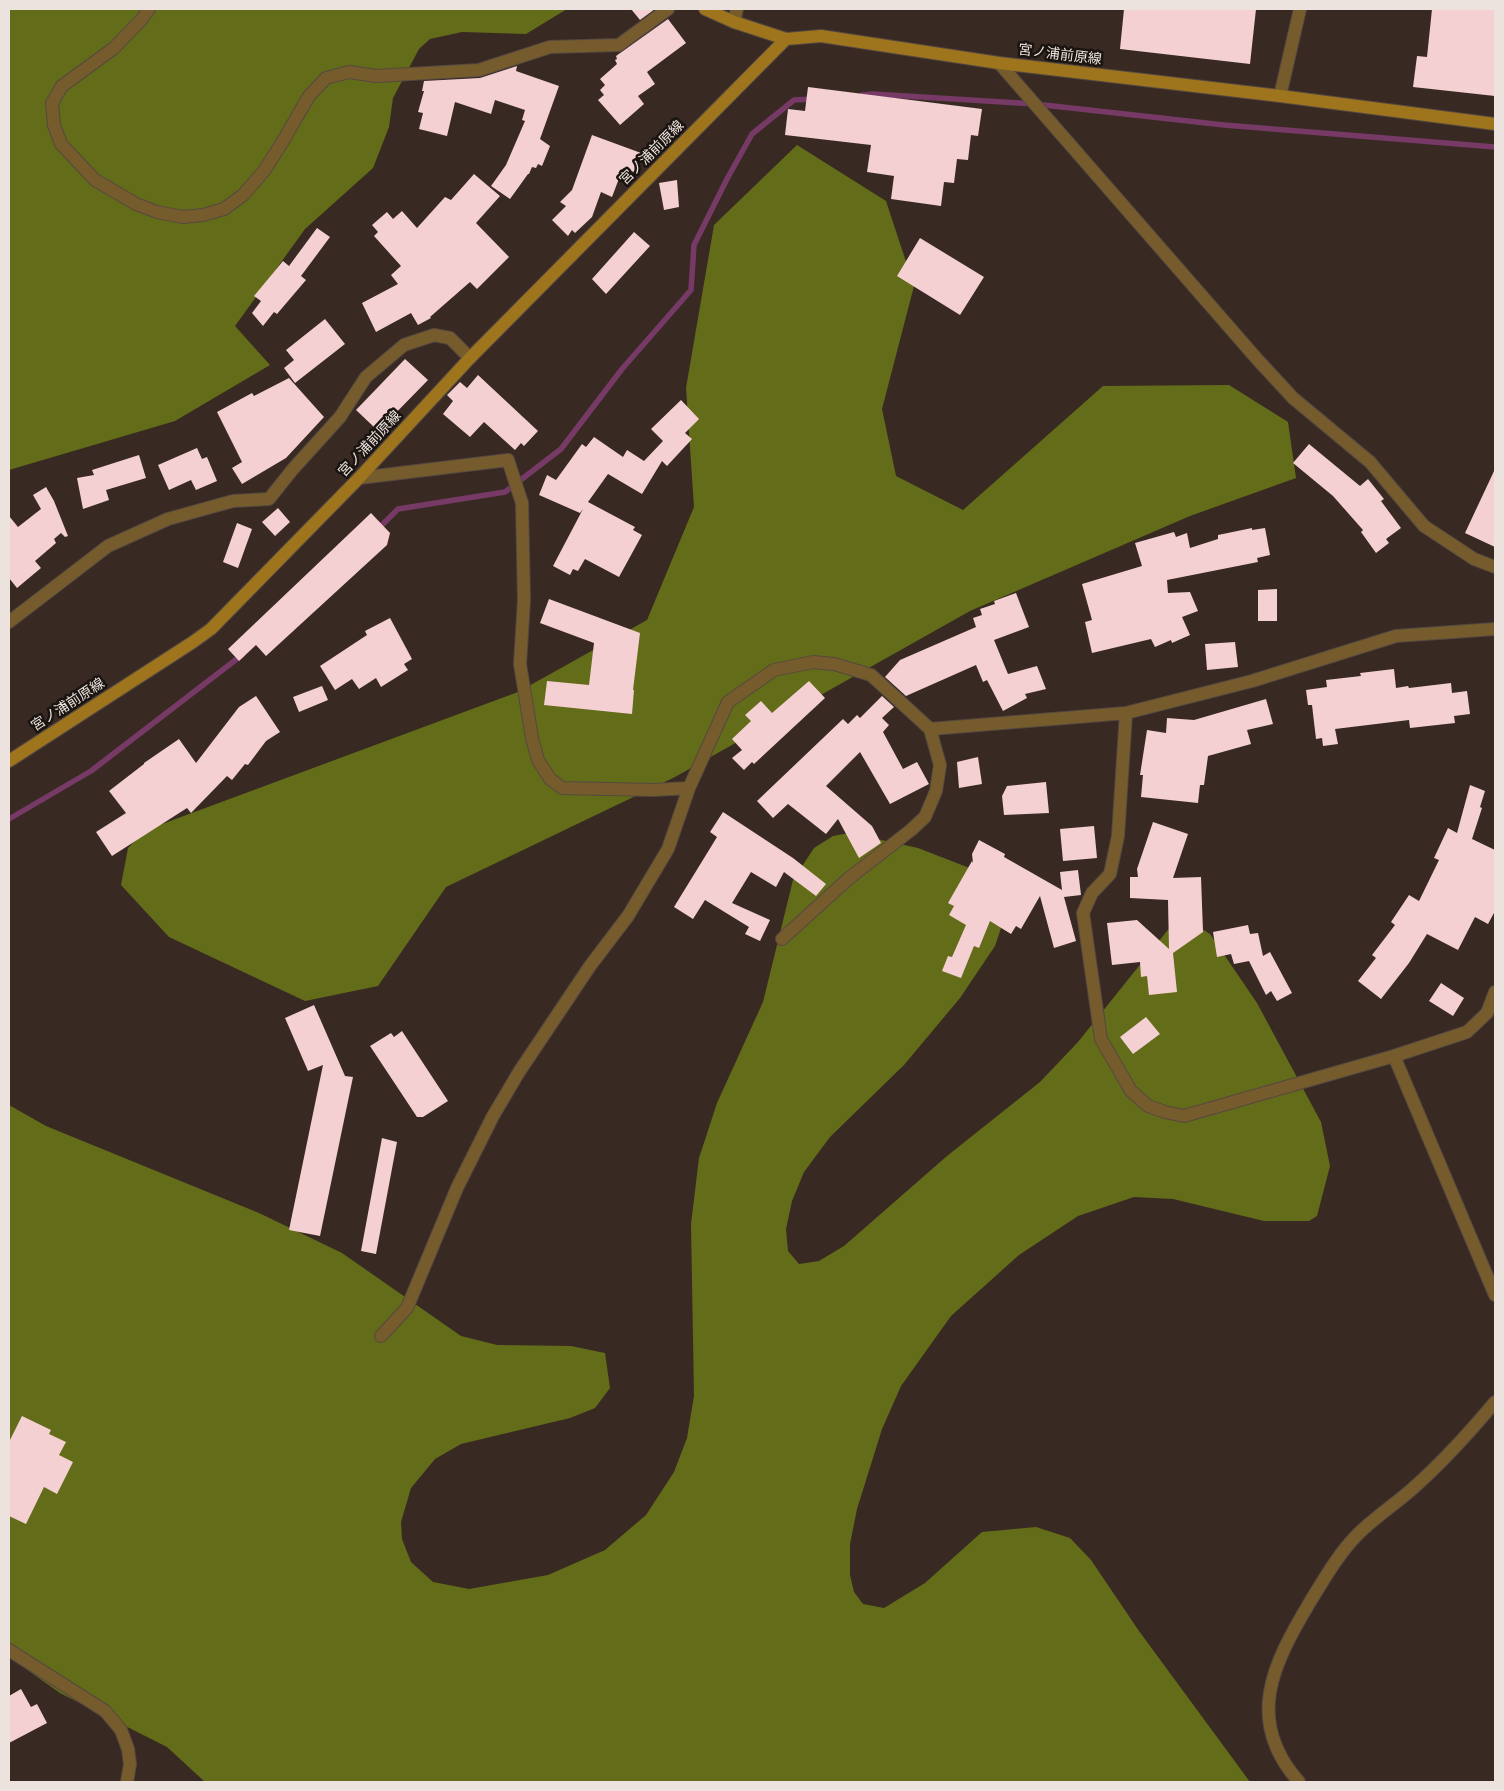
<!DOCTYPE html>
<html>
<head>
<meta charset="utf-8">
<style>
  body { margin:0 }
  #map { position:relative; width:1504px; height:1791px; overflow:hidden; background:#382a23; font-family:"PT Serif",serif }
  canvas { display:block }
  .frame { position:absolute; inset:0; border:10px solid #ede3de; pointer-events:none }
</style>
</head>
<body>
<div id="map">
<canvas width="1504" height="1791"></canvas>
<div class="frame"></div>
</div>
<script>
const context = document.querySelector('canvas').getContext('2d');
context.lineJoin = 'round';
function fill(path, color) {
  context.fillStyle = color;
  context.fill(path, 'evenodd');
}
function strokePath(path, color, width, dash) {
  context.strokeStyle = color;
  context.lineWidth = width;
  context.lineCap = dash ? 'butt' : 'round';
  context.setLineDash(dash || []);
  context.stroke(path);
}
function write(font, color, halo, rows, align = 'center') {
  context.font = font + ' "PT Serif","Noto Sans JP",serif';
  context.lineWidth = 5;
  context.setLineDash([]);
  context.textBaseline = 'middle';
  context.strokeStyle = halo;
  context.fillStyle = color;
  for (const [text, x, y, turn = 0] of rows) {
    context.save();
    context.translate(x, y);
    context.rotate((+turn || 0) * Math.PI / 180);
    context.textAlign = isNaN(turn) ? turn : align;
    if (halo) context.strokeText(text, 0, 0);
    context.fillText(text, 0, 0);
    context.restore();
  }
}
fill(new Path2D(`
  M 9,9 L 567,9 L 526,34 L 462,32 L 430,39 L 419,49 L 393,98 L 389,127 L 373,168 L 305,229 L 235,326 L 270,365 L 175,421 L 9,470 Z
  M 797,145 L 886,201 L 914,286 L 882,409 L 896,476 L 963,510 L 1103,386 L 1229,385 L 1288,422 L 1296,478 L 1190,516 L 970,611 L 675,777 L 446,887 L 378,986 L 305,1001 L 169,937 L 121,885 L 128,848 L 146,830 L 518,692 L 647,620 L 694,507 L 686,388 L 714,225 Z
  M 849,833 L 918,848 L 985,874 L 1008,907 L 995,946 L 960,998 L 904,1065 L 830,1137 L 804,1172 L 792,1201 L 786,1229 L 788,1251 L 799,1264 L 819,1261 L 844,1246 L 947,1156 L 1040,1082 L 1078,1042 L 1171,926 L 1188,920 L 1210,934 L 1257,1003 L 1321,1122 L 1330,1166 L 1317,1216 L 1309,1221 L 1264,1221 L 1173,1199 L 1134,1197 L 1078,1216 L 1019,1255 L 951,1316 L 901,1386 L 882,1429 L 857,1509 L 850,1544 L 850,1575 L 854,1592 L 863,1604 L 884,1608 L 925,1583 L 982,1532 L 1036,1527 L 1070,1538 L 1091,1560 L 1139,1631 L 1250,1782 L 205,1782 L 167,1747 L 60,1693 L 9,1657 L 9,1105 L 46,1126 L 259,1213 L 342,1253 L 461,1336 L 497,1345 L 571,1346 L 605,1353 L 610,1388 L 595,1408 L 570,1418 L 461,1444 L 435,1459 L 411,1488 L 401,1522 L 402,1539 L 411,1562 L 433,1582 L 469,1589 L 548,1575 L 605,1550 L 646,1515 L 674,1472 L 687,1438 L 694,1396 L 691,1224 L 699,1158 L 717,1103 L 763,1002 L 793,880 L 814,848 L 833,836 Z`), '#636c19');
strokePath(new Path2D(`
  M 862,95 L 873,94 L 1035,104 L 1224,125 L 1495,147
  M 377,530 L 398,509 L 505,492 L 561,449 L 622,369 L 691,290 L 694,245 L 727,179 L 752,134 L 794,100 L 813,99
  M 9,819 L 91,771 L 242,655`), '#773a67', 5.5);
fill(new Path2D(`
  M 631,9 L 655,9 L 640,20 Z
  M 1124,9 L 1256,9 L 1250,64 L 1120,49 Z
  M 1432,9 L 1495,9 L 1495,96 L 1413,87 L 1417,56 L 1427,57 Z
  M 668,19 L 686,43 L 647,72 L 655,84 L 638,96 L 644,104 L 620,125 L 598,100 L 604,95 L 600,90 L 605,85 L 600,79 L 617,64 L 615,60 L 617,59 L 616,56 Z
  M 517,66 L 516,71 L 559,86 L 540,139 L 550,146 L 542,166 L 538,164 L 536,168 L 532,167 L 529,174 L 528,174 L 510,199 L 491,186 L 506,165 L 525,121 L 522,120 L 525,110 L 495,100 L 491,114 L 455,102 L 447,136 L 419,129 L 423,113 L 418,112 L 424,91 L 422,91 L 424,81 L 480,78 Z
  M 808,87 L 982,109 L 978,136 L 971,135 L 968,160 L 957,159 L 954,183 L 944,182 L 941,206 L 891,199 L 894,176 L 867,172 L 871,145 L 785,135 L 788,109 L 805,111 Z
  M 592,135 L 641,153 L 634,172 L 623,168 L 612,197 L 601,192 L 592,217 L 575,233 L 572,230 L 568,236 L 552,220 L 566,206 L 560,202 L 572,190 Z
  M 474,174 L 500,196 L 476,223 L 509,257 L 477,289 L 470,282 L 430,317 L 431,318 L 418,325 L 411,313 L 376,332 L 362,303 L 398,284 L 391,275 L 401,266 L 374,236 L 378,232 L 372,225 L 387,212 L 393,219 L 402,211 L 417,228 L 445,197 L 451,200 Z
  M 677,180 L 679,207 L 664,210 L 659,183 Z
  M 317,228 L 330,237 L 301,276 L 306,280 L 277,314 L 274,312 L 263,326 L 252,313 L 261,301 L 254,296 L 283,261 L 289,266 Z
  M 634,232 L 650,246 L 606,294 L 592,279 Z
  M 920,238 L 984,277 L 960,315 L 897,276 Z
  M 325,319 L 345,344 L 295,383 L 284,368 L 294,360 L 286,350 Z
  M 405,359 L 428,380 L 385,424 L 374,427 L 356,410 Z
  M 478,375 L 538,431 L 524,446 L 521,443 L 515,450 L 484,422 L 470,437 L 443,414 L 453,401 L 447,395 L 460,382 L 467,388 Z
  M 289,378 L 324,417 L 286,458 L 242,484 L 232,468 L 242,462 L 217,412 L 252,393 L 254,396 Z
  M 681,400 L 699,419 L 685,433 L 692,439 L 667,466 L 662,461 L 642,494 L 608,474 L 588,502 L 635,527 L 633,530 L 642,535 L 619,577 L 585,559 L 578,571 L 573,569 L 570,575 L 553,566 L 583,509 L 580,513 L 539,495 L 547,475 L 556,480 L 582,444 L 586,447 L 594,437 L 623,457 L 627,450 L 644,461 L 663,441 L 651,429 Z
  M 1309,444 L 1360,486 L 1368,479 L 1384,499 L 1381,501 L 1401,528 L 1386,539 L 1389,543 L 1376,553 L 1361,532 L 1363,530 L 1333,496 L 1293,463 Z
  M 197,448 L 202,459 L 207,457 L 217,481 L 196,490 L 191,480 L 169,490 L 158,465 Z
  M 139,455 L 146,478 L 106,490 L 109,500 L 83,509 L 77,478 L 94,475 L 92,470 Z
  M 1495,469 L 1495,547 L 1465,533 Z
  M 46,487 L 54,501 L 68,536 L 65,537 L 61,533 L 54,539 L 56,543 L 35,561 L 41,568 L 17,588 L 9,578 L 9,516 L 18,527 L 41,509 L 33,495 Z
  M 278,508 L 290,522 L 275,536 L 262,522 Z
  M 371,513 L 390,533 L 387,545 L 266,656 L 256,645 L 239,661 L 228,649 Z
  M 237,523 L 252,529 L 238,568 L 223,562 Z
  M 1252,528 L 1252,530 L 1265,528 L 1270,555 L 1257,558 L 1258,562 L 1167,580 L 1168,593 L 1190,592 L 1198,611 L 1182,617 L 1190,635 L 1172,643 L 1171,640 L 1155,647 L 1151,639 L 1092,653 L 1085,622 L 1092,620 L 1082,584 L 1142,566 L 1135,543 L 1174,532 L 1176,537 L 1187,533 L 1190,548 L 1218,539 L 1218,535 Z
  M 1277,589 L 1277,621 L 1258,621 L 1258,590 Z
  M 1016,593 L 1029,627 L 994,640 L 1008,674 L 1037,666 L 1046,689 L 1025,694 L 1027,698 L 1003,711 L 987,680 L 983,682 L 976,665 L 906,696 L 885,677 L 900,660 L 976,627 L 973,618 L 982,615 L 980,609 L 995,604 L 994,601 Z
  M 549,599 L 640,633 L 633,690 L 634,690 L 632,714 L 544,705 L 547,681 L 589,685 L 594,643 L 540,623 Z
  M 390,618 L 412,659 L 404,664 L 408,670 L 381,687 L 376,678 L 359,689 L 352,679 L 335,690 L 320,666 L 367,635 L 365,631 Z
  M 1235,642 L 1238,667 L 1207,670 L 1205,644 Z
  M 1394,669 L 1396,688 L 1408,686 L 1409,688 L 1451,683 L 1452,693 L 1467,691 L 1470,714 L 1454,716 L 1455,723 L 1410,728 L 1409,720 L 1335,729 L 1338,744 L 1323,746 L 1322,738 L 1316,739 L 1312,705 L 1308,705 L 1306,690 L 1327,687 L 1326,680 L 1361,676 L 1360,673 Z
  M 809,681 L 825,698 L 754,764 L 752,762 L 744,770 L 732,758 L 742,750 L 732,739 L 751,721 L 745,715 L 761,701 L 772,713 Z
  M 322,686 L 328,700 L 299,712 L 293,697 Z
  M 256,696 L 280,732 L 266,741 L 248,765 L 245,764 L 232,780 L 227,776 L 191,813 L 187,808 L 112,856 L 96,832 L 126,813 L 109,791 L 144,764 L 144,763 L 179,739 L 196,763 L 239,707 Z
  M 882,696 L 894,707 L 882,718 L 889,725 L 883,732 L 903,769 L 917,762 L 929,784 L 890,804 L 860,752 L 826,786 L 872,826 L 881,843 L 859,858 L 838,819 L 826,834 L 788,804 L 773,818 L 757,801 L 843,719 L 848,724 L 857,715 L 860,718 Z
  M 1266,699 L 1273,724 L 1247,730 L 1251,744 L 1208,756 L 1204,785 L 1200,785 L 1198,803 L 1141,797 L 1143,775 L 1140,775 L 1147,730 L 1166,733 L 1167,718 L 1194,720 Z
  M 978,757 L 982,784 L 959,788 L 957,762 Z
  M 1046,782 L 1049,813 L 1004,815 L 1002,796 L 1007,786 Z
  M 1470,785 L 1485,791 L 1480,807 L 1482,808 L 1472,839 L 1495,850 L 1495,911 L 1488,924 L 1475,917 L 1458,950 L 1427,934 L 1409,963 L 1381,999 L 1358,981 L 1376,958 L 1372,955 L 1395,925 L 1391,922 L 1409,895 L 1419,901 L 1439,860 L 1434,858 L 1448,828 L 1457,833 Z
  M 723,812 L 793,858 L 826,884 L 816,896 L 784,872 L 776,887 L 751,872 L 732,903 L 770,920 L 760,941 L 745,934 L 749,927 L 705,900 L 693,919 L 674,907 L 717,837 L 710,832 Z
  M 1153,822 L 1188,834 L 1173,878 L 1201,877 L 1203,932 L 1173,953 L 1177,992 L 1149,995 L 1147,976 L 1141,977 L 1140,962 L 1112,965 L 1107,923 L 1137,920 L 1169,949 L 1168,900 L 1130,898 L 1130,877 L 1138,877 L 1137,869 Z
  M 1094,826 L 1097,858 L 1063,861 L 1060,829 Z
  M 979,840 L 1005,854 L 1004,857 L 1062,890 L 1060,872 L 1078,870 L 1081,895 L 1064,897 L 1076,941 L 1054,948 L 1040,896 L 1021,929 L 1016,926 L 1011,934 L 990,921 L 979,948 L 974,946 L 961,978 L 942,971 L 948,956 L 952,957 L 966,925 L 949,915 L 954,906 L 948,903 L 972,861 L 973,863 L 972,854 Z
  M 1248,925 L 1250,934 L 1258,933 L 1263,956 L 1270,952 L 1292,993 L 1277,1001 L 1271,991 L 1266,995 L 1249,961 L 1234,964 L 1231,954 L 1217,957 L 1213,932 Z
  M 1441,983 L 1464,998 L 1453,1016 L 1429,1001 Z
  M 314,1005 L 345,1076 L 353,1077 L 320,1236 L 289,1230 L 323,1065 L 308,1071 L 285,1018 Z
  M 1146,1017 L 1160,1034 L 1133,1054 L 1120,1037 Z
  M 402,1031 L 448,1101 L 423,1117 L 417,1117 L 370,1046 L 391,1033 L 394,1037 Z
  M 382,1138 L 397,1142 L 376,1254 L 361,1251 Z
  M 22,1416 L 51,1430 L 49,1434 L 66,1442 L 59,1455 L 73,1462 L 57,1494 L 44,1487 L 26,1524 L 9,1516 L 9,1442 Z
  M 21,1689 L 31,1707 L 37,1704 L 47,1723 L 9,1743 L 9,1696 Z`), '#f4d0d3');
const street = new Path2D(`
  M 149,9 L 141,20 L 114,48 L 62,86 L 52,103 L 54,125 L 61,144 L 95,180 L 136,204 L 157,212 L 183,217 L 203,215 L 224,209 L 243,195 L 264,171 L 283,141 L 309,96 L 326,78 L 349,72 L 376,76 L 479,70 L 550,47 L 619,45 L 668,9
  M 734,22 L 737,9
  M 999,63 L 1257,359 L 1293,398 L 1370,462 L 1424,526 L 1474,559 L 1495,567
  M 1280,96 L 1300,9
  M 359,478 L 508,460 L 522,503 L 524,600 L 520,664 L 532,738 L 538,760 L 550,779 L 562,788 L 653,790 L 689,788 L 728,702 L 774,670 L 813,662 L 834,664 L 871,675 L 930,729 L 940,765 L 936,791 L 925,817 L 911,830 L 848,879 L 782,939
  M 9,622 L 108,546 L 168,519 L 233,501 L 269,499 L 293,469 L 340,417 L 366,377 L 404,345 L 434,335 L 450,338 L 470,358
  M 1126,713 L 1118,836 L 1110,874 L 1092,893 L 1083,913 L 1101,1039 L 1131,1091 L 1148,1106 L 1165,1112 L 1184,1116 L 1394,1056 L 1467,1032 L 1487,1013 L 1495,992
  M 930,729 L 1126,713 L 1252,681 L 1396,636 L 1495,629
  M 1394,1056 L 1495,1295
  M 381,1336 L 407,1308 L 457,1188 L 493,1116 L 519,1072 L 590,966 L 628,916 L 668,849 L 689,788
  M 9,1650 L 105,1711 L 121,1730 L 128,1749 L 130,1764 L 127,1782
  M 1299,1782 C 1244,1720 1273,1664 1310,1602 C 1324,1579 1339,1553 1358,1534 C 1374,1518 1394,1505 1411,1490 C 1442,1463 1469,1433 1495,1402`);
const secondary = new Path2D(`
  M 705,9 L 734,22 L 786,39
  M 9,761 L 193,642 L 211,629 L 359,478 L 470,358 L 786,39 L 821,36 L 999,63 L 1280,96 L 1495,124`);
strokePath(street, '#554841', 14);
strokePath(secondary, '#554841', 14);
strokePath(street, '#765c2c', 12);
strokePath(secondary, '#9e751d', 12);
write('14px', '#ede3de', '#1a1411', [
  ["宮ノ浦前原線",1060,55,7],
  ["宮ノ浦前原線",652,153,-45],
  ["宮ノ浦前原線",370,444,-47],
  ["宮ノ浦前原線",68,705,-33]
]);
</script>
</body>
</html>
